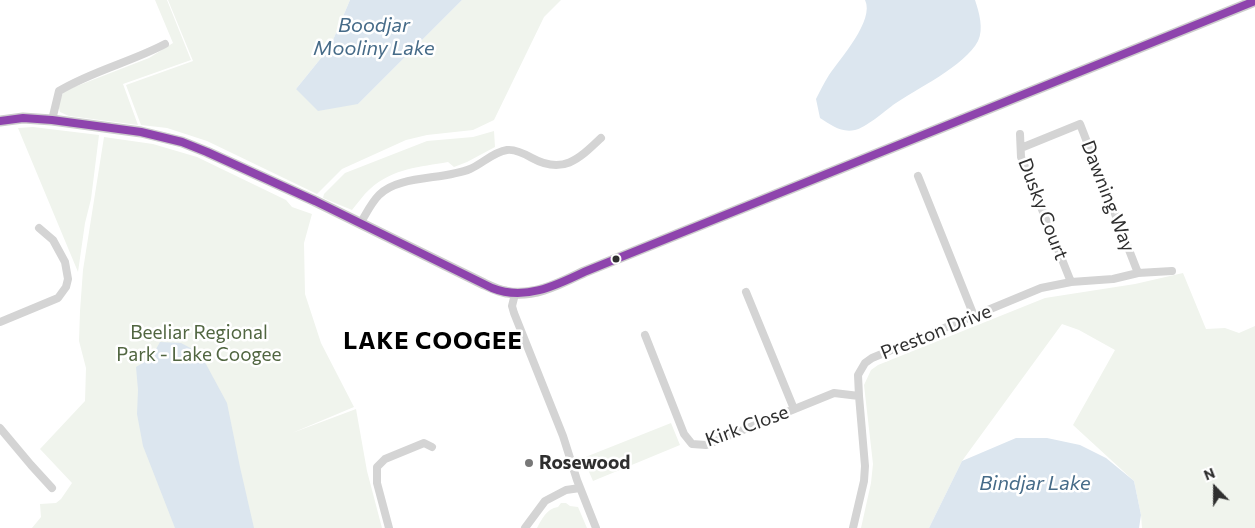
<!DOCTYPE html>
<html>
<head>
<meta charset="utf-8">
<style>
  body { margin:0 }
  #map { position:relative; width:1255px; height:528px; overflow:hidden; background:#fff; font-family:Commissioner,sans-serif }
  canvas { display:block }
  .north { position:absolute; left:1190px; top:463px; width:50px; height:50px; -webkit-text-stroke:4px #fff; paint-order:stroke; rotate:338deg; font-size:14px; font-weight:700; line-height:20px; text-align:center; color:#2f2f2f }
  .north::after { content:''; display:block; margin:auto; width:18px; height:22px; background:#2f2f2f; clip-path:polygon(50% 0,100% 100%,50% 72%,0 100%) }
</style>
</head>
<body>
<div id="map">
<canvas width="1255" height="528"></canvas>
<div class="north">N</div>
</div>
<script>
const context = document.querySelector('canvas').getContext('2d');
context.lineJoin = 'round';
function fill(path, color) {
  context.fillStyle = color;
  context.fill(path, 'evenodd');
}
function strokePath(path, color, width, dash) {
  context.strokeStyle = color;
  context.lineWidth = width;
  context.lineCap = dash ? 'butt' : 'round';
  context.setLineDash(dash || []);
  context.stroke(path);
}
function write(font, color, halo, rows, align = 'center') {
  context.font = font + ' Commissioner,sans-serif';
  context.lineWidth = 5;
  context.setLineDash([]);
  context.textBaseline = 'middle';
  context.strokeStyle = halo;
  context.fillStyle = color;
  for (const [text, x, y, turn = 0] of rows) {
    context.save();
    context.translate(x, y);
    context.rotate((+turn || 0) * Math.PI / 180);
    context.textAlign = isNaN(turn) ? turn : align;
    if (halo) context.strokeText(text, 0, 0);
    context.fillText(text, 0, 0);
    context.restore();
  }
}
fill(new Path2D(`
  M 155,0 L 167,0 L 191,60 L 123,84 L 138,125 L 69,116 L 60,112 L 58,104 L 64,91 L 149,58 L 173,43 Z
  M 168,0 L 350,0 L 330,47 L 296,89 L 358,104 L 462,0 L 561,0 L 544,17 L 494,120 L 473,130 L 427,135 L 406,140 L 342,169 L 317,194 L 207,141 L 167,128 L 141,125 L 126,85 L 193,61 Z
  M 33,127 L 99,135 L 91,199 L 85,223 L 78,272 L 18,128 Z
  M 494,131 L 495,147 L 467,162 L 454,167 L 448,162 C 420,167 393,168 370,189 C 363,195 358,203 352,210 L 323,198 L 324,194 L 345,173 L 427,141 L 473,137 Z
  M 104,137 L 153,144 L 197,157 L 286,200 L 292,207 L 312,214 L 304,243 L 305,294 L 321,343 L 354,407 L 292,433 L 356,409 L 367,471 L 382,528 L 32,528 L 41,517 L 40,504 L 56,503 L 61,499 L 72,483 L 40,449 L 85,401 L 86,368 L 79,341 L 80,311 L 83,270 Z
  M 1183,273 L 1206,329 L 1225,328 L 1239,333 L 1255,326 L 1255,528 L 1142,528 L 1141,515 L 1134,481 L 1073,425 L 1115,350 L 1079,330 L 1062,324 L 962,461 L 929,528 L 861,528 L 871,483 L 873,464 L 864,385 L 871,370 L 878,365 L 1045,298 L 1135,284 Z
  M 671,423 L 680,445 L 593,481 L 583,458 Z
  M 561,503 L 566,503 L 570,506 L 578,507 L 587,528 L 537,528 C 542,519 546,509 558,507 Z`), '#f0f4ed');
fill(new Path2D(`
  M 350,0 L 462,0 L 358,104 L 318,111 L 296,89 L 330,47 Z
  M 865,0 L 975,0 C 979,12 984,29 978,41 C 965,66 916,89 893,105 C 884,112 865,128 855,130 C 841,133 831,125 820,118 L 816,99 C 820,91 824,83 829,75 C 840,59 875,20 865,0 Z
  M 160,342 L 181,343 L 200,353 L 227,403 L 240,467 L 254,528 L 175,528 L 143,446 L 137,414 L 138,390 L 136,367 L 151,358 Z
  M 1016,438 L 1047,438 L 1080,445 L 1106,458 L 1134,481 L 1141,515 L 1139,528 L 929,528 L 962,461 Z`), '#dce6ef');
strokePath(new Path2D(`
  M 52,120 L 59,91 C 92,71 131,62 165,44
  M 1020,134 L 1021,157 L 1071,282
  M 1021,148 L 1080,124 L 1138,273
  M 918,176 L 974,316
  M 360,224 C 366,214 371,203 379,195 C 398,175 444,180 470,169 C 482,164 493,152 507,150 C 515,149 525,154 532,158 C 563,175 579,159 601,138
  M 746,292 L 794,409
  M 515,294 L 512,306 L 514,313 L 563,436 L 577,480 L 596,528
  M 0,322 L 58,298 L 66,287 L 68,279 L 65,262 L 53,240 L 39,228
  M 645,335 L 684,434 L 692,444 L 706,445 L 834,393 L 859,396
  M 0,428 L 31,465 L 52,488
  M 389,528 L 377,483 L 377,467 L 385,459 L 424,443 L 432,447
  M 525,528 L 545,501 L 566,490 L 580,488
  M 853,528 L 864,481 L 865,466 L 859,396 L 858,375 L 865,363 L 872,358 L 1041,288 L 1071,282 L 1113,279 L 1138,273 L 1172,271`), '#d4d4d4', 8);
strokePath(new Path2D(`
  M 0,121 L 23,118 L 52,120 L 141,132 L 182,142 L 207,152 L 315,201 L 484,284 C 491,287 498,291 506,292 C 533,298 561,283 584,272 L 1255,1`), '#cdcdcd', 11);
strokePath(new Path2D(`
  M 0,121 L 23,118 L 52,120 L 141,132 L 182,142 L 207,152 L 315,201 L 492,288 C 524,301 555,286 584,272 L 1255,1`), '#8e44ad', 8);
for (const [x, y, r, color] of [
  [616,259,4.5,"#2f2f2f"],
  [529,463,5,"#787878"]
]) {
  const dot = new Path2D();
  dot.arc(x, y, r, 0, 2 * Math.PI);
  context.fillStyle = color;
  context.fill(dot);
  strokePath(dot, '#fff', 2);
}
write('19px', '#2f2f2f', '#fff', [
  ["Dawning Way",1108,196,69],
  ["Dusky Court",1043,209,69],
  ["Preston Drive",936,332,-22],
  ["Kirk Close",747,426,-20]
]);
write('19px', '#516641', '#fff', [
  ["Beeliar Regional",199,333],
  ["Park - Lake Coogee",199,355]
]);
write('bold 19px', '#2f2f2f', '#fff', [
  ["Rosewood",539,463]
], 'left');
write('italic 20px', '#466b88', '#fff', [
  ["Boodjar",374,25],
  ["Mooliny Lake",374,48],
  ["Bindjar Lake",1035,483]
]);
context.letterSpacing = '1px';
write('bold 24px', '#000', '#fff', [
  ["LAKE COOGEE",433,341]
]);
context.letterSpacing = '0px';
</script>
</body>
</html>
